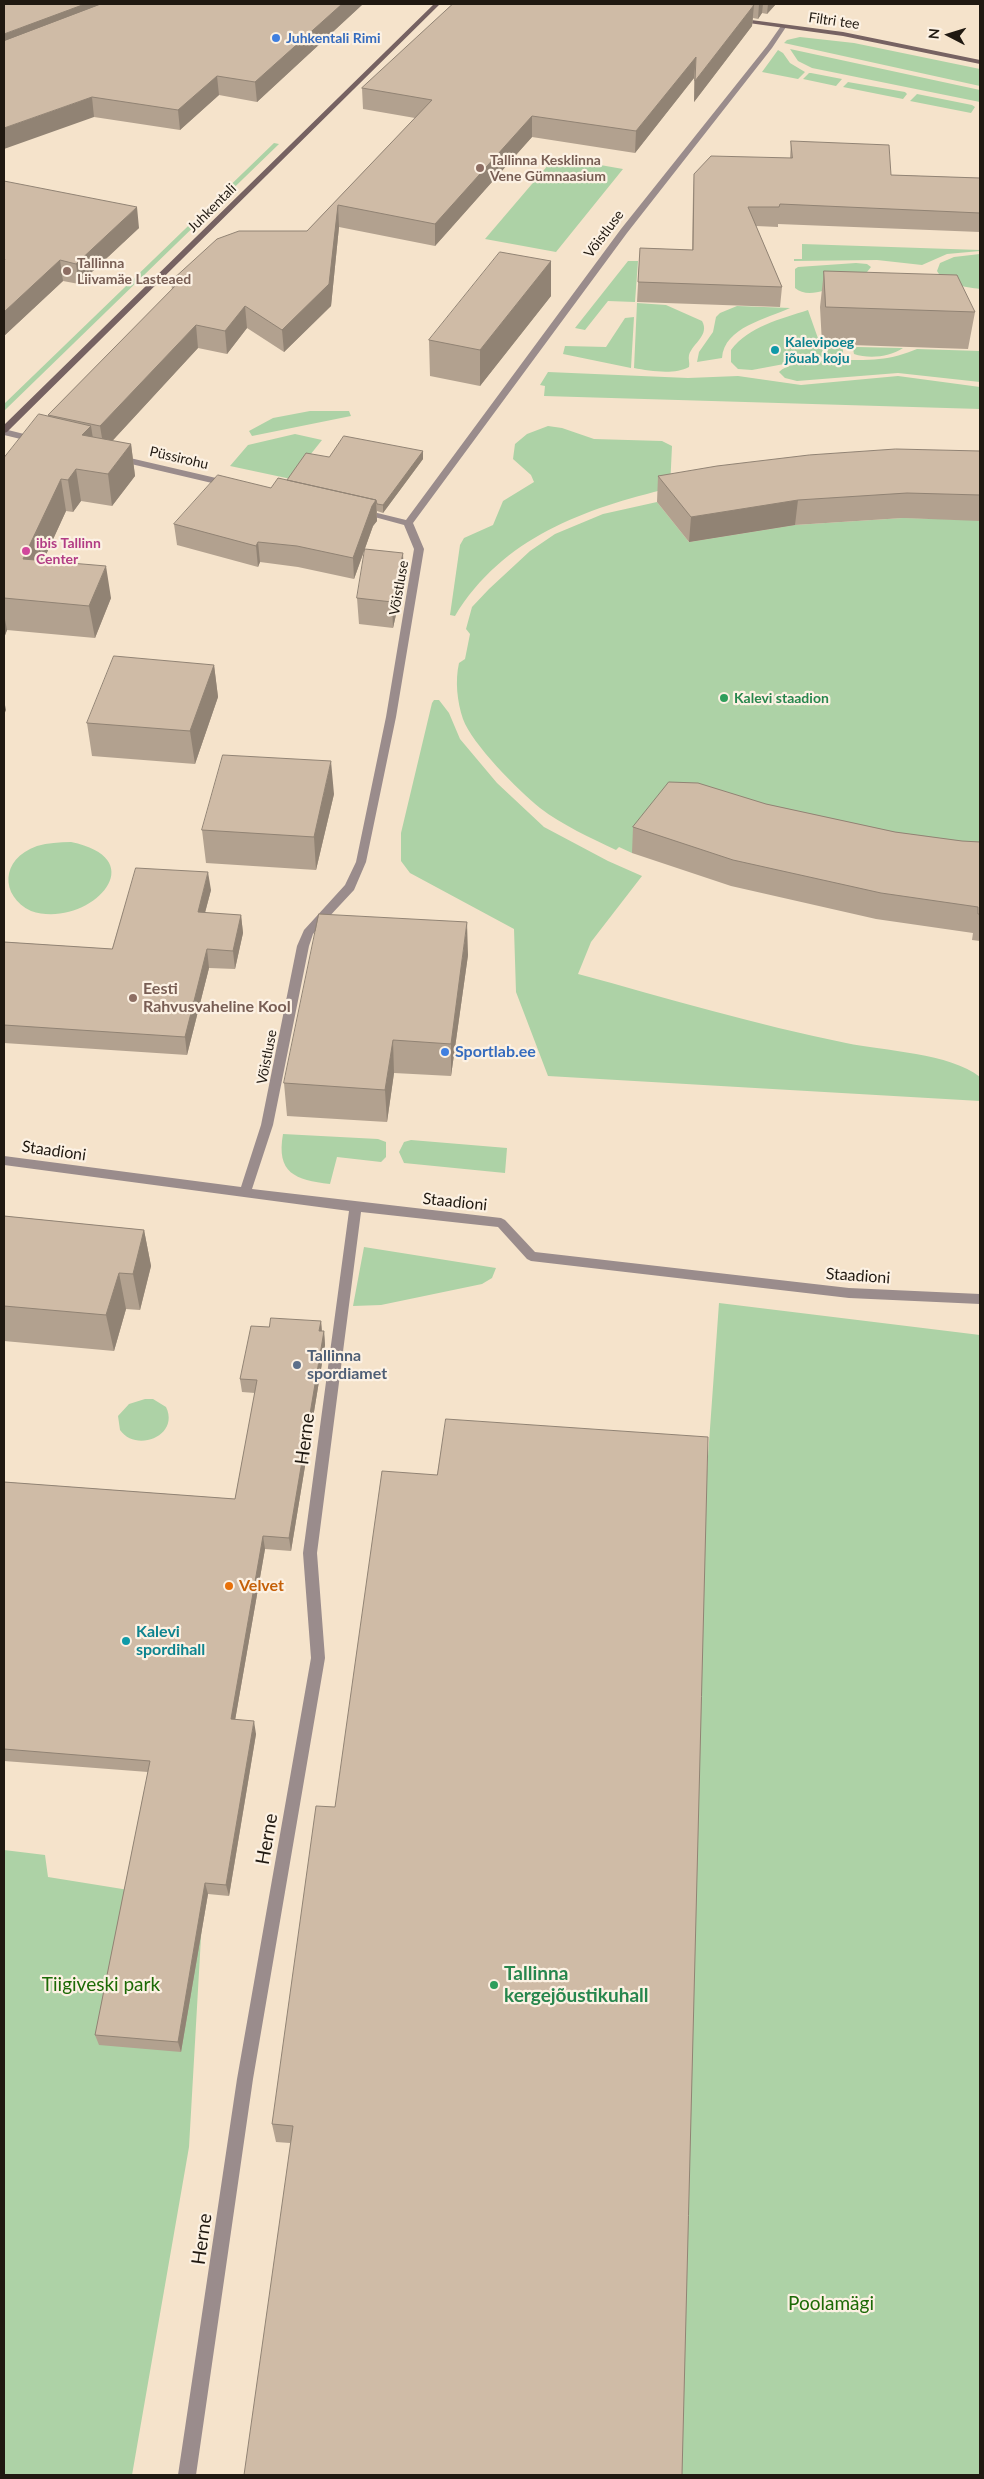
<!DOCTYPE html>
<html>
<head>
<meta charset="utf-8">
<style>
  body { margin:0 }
  #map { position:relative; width:984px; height:2479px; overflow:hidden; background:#f5e3cb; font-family:Lato,sans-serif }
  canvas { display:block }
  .frame { position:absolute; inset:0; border:5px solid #201911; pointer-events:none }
  .north { position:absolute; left:924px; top:10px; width:50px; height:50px; -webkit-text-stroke:4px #fcf1e3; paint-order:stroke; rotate:275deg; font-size:14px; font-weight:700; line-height:20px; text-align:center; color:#201911 }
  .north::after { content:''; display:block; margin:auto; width:18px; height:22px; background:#201911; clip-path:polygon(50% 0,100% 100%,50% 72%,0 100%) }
</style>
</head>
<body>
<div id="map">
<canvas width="984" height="2479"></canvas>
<div class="frame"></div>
<div class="north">N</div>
</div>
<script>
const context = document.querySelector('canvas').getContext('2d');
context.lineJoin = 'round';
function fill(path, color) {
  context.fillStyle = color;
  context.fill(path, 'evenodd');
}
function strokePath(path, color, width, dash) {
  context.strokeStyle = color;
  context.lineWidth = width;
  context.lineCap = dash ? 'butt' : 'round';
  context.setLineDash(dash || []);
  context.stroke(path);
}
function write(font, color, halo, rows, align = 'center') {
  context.font = font + ' Lato,sans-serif';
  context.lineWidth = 4.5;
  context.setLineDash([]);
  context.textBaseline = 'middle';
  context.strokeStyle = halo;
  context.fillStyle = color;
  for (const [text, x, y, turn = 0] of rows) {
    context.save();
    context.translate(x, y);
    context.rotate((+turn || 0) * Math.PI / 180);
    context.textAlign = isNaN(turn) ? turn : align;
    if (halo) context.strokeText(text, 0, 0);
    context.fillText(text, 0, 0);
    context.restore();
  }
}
fill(new Path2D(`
  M 800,37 L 854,43 L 980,69 L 980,86 L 784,43 L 787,40 Z
  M 790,49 L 980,90 L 980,102 L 812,68 L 798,61 Z
  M 778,50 L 783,53 L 790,63 L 805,72 L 798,79 L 762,72 Z
  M 809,73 L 811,73 L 842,79 L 836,86 L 803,79 Z
  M 848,82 L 905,92 L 907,94 L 903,99 L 843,87 Z
  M 917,94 L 972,105 L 975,107 L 971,113 L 910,101 Z
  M 274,143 L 279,144 L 4,411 L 4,404 Z
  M 555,157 L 623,169 L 556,252 L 485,239 Z
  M 802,244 L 980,250 L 980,251 L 947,254 L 922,265 L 877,260 L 794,261 L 794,259 L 802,259 Z
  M 980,254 L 980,289 C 965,287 945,285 937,271 L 940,263 L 954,257 Z
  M 628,261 L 638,261 L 635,302 L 608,301 L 585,330 L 575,328 Z
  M 856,263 L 867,264 L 871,267 L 867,272 C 848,280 812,303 795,288 L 795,269 L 798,267 Z
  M 637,303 L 666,305 L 702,321 C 710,335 693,343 689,355 C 688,359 690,363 689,367 C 674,375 650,371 634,368 Z
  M 737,306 L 790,308 C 767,319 724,327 722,358 L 697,362 L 699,352 L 713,332 L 716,317 L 720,313 Z
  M 808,310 L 820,344 L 835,345 L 843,349 L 843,353 L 752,370 L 738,369 L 731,362 L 731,350 C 749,326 781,319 808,310 Z
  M 634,317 L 631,368 L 563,354 L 565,346 L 606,347 L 625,318 Z
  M 857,347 L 903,348 C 890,357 869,359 854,354 L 853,349 Z
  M 917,349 L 980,351 L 980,382 L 898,373 L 797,381 L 785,378 L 779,372 C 794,356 857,362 879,359 C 892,358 905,354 917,349 Z
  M 548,372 L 688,378 L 738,376 L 801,385 L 898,376 L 980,387 L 980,409 L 544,396 L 545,386 L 540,385 Z
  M 310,411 L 349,411 L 351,416 L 252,436 L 249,431 L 273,418 Z
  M 548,426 L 562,428 L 594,439 L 662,441 L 672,446 L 670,488 C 584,509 503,537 455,616 L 450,615 L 460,545 L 464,538 L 493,525 L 503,501 L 534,482 L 531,475 L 513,459 L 515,444 L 527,434 Z
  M 295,434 L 322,440 L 291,479 L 230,466 L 248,445 Z
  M 657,502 L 689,542 L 795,525 L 903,518 L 980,520 L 980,870 L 632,853 L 619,847 L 616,850 C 591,838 562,825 540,808 C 518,790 472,744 463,719 C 457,701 455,681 459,663 L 465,659 L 470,634 L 466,629 L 472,607 L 489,589 L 530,551 L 555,534 L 603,514 Z
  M 434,700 L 439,700 L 449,713 L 460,739 L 497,783 L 544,827 L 608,861 L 642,876 L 591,942 L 578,974 C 667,998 756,1025 846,1043 C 884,1051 950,1053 980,1077 L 980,1101 L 548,1076 L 516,992 L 514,929 L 410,873 L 401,861 L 401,833 L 432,703 Z
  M 71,842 C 158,860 86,930 31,911 C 0,896 0,859 37,846 C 48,843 59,842 71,842 Z
  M 283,1134 L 378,1139 L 386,1142 L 386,1157 L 381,1162 L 337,1157 L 330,1184 C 295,1180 276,1173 283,1134 Z
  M 411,1140 L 507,1148 L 505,1173 L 404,1163 L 399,1152 L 404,1142 Z
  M 364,1247 L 496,1268 L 492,1278 L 482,1284 L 381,1305 L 353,1306 Z
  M 719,1303 L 980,1335 L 980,2475 L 678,2475 L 703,1526 Z
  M 145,1399 L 153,1399 L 166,1407 C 180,1436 136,1453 120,1430 L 118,1416 L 129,1404 Z
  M 4,1850 L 45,1855 L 48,1877 L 203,1902 L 189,2147 L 132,2475 L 4,2475 Z`), '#add2a6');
fill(new Path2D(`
  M 781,26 L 786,27 L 772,48 L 627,233 L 413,523 L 424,549 L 396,717 L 366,862 L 354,890 L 313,934 L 309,946 L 273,1125 L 252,1189 L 501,1218 L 505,1220 L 535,1252 L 849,1288 L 980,1294 L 980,1304 L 849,1298 L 531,1261 L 527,1259 L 498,1227 L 361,1212 L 317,1553 L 325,1658 L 253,2079 L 196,2475 L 178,2475 L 237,2079 L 311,1658 L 303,1553 L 349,1211 L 4,1165 L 4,1156 L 241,1187 L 261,1125 L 297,946 L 304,930 L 345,885 L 356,862 L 386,717 L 414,549 L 404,525 L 356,512 L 361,509 L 406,520 L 621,229 L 767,46 Z
  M 4,429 L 40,438 L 41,440 L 37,443 L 4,435 Z
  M 117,455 L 229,481 L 233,484 L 229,487 L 114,460 L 113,458 Z`), '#9a8c8c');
fill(new Path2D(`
  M 434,4 L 440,4 L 7,432 L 4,433 L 4,425 Z
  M 736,18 L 843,32 L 980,60 L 980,64 L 843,36 L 734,21 L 733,20 Z`), '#766262');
fill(new Path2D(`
  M 4,4 L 363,4 L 257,102 L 219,95 L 180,130 L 94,117 Z
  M 453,4 L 776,4 L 767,14 L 762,13 L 758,19 L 753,18 L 752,26 L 694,102 L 694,78 L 635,153 L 532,137 L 435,246 L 339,227 L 331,306 L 284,352 L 247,328 L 227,354 L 198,348 L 112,441 L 131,444 L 135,476 L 112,506 L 81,501 L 73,512 L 66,511 L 43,561 L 111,598 L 95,638 L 7,630 L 4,638 L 4,458 L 48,416 L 48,415 L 172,290 L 171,281 L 307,231 L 415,118 L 363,109 L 362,88 Z
  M 791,141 L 891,175 L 980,178 L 980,232 L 778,224 L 778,227 L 756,226 L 782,287 L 780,307 L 637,302 L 640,248 L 692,250 L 693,193 L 694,174 L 790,158 Z
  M 4,181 L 139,228 L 79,284 L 63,281 L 4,336 Z
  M 551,261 L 551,296 L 480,386 L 430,376 L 429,340 Z
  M 824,271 L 975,312 L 968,349 L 822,344 L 820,307 Z
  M 423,451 L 423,459 L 383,513 L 377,511 L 377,521 L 373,526 L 354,579 L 298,567 L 260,562 L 258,567 L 177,545 L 174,524 L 271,488 L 287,480 L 329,457 Z
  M 980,451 L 980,521 L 903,518 L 795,525 L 689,542 L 657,502 L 658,476 Z
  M 404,579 L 393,628 L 359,624 L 357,598 Z
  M 214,665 L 218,697 L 195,764 L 92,756 L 87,723 Z
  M 334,794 L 316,870 L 206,863 L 202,830 Z
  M 766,804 L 895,832 L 962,841 L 980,842 L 980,941 L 972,940 L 973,933 L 876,919 L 731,886 L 632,853 L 633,827 Z
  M 211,890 L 205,913 L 241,915 L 243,933 L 235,969 L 209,968 L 187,1055 L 4,1043 L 4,942 L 112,949 Z
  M 468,955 L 451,1076 L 394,1073 L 387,1122 L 287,1116 L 284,1083 Z
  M 4,1216 L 144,1230 L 151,1266 L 140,1310 L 126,1309 L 114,1351 L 4,1341 Z
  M 321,1321 L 322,1331 L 324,1331 L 325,1345 L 291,1551 L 265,1549 L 235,1720 L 256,1734 L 229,1896 L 208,1894 L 181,2052 L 99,2045 L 95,2035 L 148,1772 L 4,1761 L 4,1482 L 235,1499 L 255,1393 L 242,1392 L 240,1379 L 269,1327 Z
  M 708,1437 L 290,2143 L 276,2142 L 272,2124 L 335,1807 L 437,1475 Z`), '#b2a18f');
fill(new Path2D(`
  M 85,4 L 139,4 L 4,54 L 4,34 Z
  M 342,4 L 363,4 L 257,102 L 255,82 Z
  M 759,4 L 763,4 L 762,13 L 758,19 Z
  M 768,4 L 776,4 L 767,14 Z
  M 754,5 L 752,26 L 694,102 L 695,81 Z
  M 696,57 L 694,78 L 635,153 L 636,131 Z
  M 217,76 L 219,95 L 180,130 L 178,110 Z
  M 92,97 L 94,117 L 4,149 L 4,128 Z
  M 532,116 L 532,137 L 435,246 L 435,224 Z
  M 338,205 L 339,227 L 331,306 L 284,352 L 282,330 Z
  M 137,207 L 139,228 L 79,284 L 76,264 Z
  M 60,260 L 63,281 L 4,336 L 4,312 Z
  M 551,261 L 551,296 L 480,386 L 480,350 Z
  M 245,306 L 247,328 L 227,354 L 225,331 Z
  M 196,325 L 198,348 L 104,450 L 100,426 Z
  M 91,426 L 96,458 L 82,435 Z
  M 131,444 L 135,476 L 112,506 L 108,474 Z
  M 423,451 L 423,459 L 383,513 L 383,505 Z
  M 76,469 L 81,501 L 73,512 L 68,480 Z
  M 61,479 L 66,511 L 29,592 L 23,559 Z
  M 376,500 L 377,521 L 373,526 L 354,579 L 353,558 L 372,506 Z
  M 798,500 L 795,525 L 689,542 L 691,517 Z
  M 258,542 L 260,562 L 258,567 L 256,546 Z
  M 403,553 L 404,579 L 393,628 L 392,602 Z
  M 106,566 L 111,598 L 95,638 L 89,606 Z
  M 4,614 L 7,630 L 4,638 Z
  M 214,665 L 218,697 L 195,764 L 190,731 Z
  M 4,700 L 6,710 L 4,715 Z
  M 331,761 L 334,794 L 316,870 L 314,837 Z
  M 208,872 L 211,890 L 200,931 L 198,912 Z
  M 241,915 L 243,933 L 235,969 L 233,951 Z
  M 467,922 L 468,955 L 451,1076 L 451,1044 Z
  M 207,949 L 209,968 L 187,1055 L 185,1037 Z
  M 393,1040 L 394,1073 L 387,1122 L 385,1090 Z
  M 144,1230 L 151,1266 L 140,1310 L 133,1274 Z
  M 119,1273 L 126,1309 L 114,1351 L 106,1315 Z
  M 321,1321 L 322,1335 L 319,1331 Z
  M 324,1331 L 325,1345 L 291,1551 L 289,1538 Z
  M 263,1536 L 265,1549 L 233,1732 L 231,1719 Z
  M 254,1721 L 256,1734 L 229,1896 L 226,1885 Z
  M 205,1883 L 208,1894 L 181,2052 L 178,2042 Z`), '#918374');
const building = new Path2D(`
  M 4,4 L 85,4 L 4,34 Z
  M 101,4 L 342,4 L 255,82 L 217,76 L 178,110 L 92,97 L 4,128 L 4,41 Z
  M 453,4 L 747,4 L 754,5 L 695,81 L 696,57 L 636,131 L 532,116 L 435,224 L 338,205 L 329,284 L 282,330 L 245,306 L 225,331 L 196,325 L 100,426 L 48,415 L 179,282 L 171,281 L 217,239 L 239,231 L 307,231 L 432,100 L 362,88 Z
  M 791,141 L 889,145 L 891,175 L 980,178 L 980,213 L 780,204 L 779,207 L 748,207 L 782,287 L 638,282 L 640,248 L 693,250 L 694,174 L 711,156 L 792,158 Z
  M 4,181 L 137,207 L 76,264 L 60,260 L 4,312 L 4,261 L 5,259 L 4,259 Z
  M 500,252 L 551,261 L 480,350 L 429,340 Z
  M 824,271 L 957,275 L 975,312 L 826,307 Z
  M 39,414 L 91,426 L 82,435 L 131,444 L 108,474 L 76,469 L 68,480 L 61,479 L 23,559 L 106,566 L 89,606 L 4,598 L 4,458 Z
  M 344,436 L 423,451 L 383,505 L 377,504 L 376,500 L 287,480 L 306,453 L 329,457 Z
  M 896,449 L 980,451 L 980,495 L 907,493 L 798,500 L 691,517 L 658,476 L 717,466 L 809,455 Z
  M 218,475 L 271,488 L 278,478 L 376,500 L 372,506 L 353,558 L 297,546 L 258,542 L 256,546 L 174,524 Z
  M 365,549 L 403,553 L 392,602 L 357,598 Z
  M 114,656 L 214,665 L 190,731 L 87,723 Z
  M 223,755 L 331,761 L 314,837 L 202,830 Z
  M 669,782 L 698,783 L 766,804 L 895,832 L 962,841 L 980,842 L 980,914 L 978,914 L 978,907 L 881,893 L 733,860 L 633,827 Z
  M 136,868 L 208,872 L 198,912 L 241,915 L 233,951 L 207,949 L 185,1037 L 4,1025 L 4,942 L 112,949 Z
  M 319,914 L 467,922 L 451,1044 L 393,1040 L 385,1090 L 284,1083 Z
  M 4,1216 L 144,1230 L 133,1274 L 119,1273 L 106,1315 L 4,1306 Z
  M 271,1318 L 321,1321 L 319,1331 L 324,1331 L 289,1538 L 263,1536 L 231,1719 L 254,1721 L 226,1885 L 205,1883 L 178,2042 L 95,2035 L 150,1761 L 4,1749 L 4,1482 L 235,1499 L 257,1380 L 240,1379 L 251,1326 L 269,1327 Z
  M 446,1419 L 708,1437 L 682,2475 L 244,2475 L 293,2126 L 272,2124 L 316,1806 L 335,1807 L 382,1471 L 437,1475 Z`);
fill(building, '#cfbba6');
strokePath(building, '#918374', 1);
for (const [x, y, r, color] of [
  [276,38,5,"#3f7fe0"],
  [480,168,5,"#8d6e63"],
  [67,271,5,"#8d6e63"],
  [775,350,5,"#0f9aa8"],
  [26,551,5,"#d1479c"],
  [724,698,5,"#2e9e5b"],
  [133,998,5,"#8d6e63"],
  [445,1052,5,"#3f7fe0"],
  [297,1365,5,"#5c6f8a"],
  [229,1586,5,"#e8710a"],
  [126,1641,5,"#0f9aa8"],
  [494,1985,5,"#2e9e5b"]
]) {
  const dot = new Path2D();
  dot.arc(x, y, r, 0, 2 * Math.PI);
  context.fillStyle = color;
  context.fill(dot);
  strokePath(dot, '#fcf1e3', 2);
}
write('14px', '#201911', '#fcf1e3', [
  ["Filtri tee",834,21,8],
  ["Juhkentali",212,208,-45],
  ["Võistluse",604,234,-53],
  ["Püssirohu",179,458,13],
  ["Võistluse",399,588,-80],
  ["Võistluse",267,1057,-79]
]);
write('bold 14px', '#366cbe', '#fcf1e3', [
  ["Juhkentali Rimi",286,38]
], 'left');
write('bold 14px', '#785e54', '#fcf1e3', [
  ["Tallinna Kesklinna",490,160],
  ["Vene Gümnaasium",490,176],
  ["Tallinna",77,263],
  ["Liivamäe Lasteaed",77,279]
], 'left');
write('bold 14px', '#0d838f', '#fcf1e3', [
  ["Kalevipoeg",785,342],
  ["jõuab koju",785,358]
], 'left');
write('bold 14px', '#b23c85', '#fcf1e3', [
  ["ibis Tallinn",36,543],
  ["Center",36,559]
], 'left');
write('bold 14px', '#27864d', '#fcf1e3', [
  ["Kalevi staadion",734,698]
], 'left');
write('bold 16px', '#785e54', '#fcf1e3', [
  ["Eesti",143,989],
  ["Rahvusvaheline Kool",143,1007]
], 'left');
write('bold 16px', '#366cbe', '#fcf1e3', [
  ["Sportlab.ee",455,1052]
], 'left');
write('16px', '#201911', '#fcf1e3', [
  ["Staadioni",54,1151,8],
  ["Staadioni",455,1202,6],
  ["Staadioni",858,1276,4]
]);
write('bold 16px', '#4e5e75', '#fcf1e3', [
  ["Tallinna",307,1356],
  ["spordiamet",307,1374]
], 'left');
write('bold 16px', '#c56008', '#fcf1e3', [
  ["Velvet",239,1586]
], 'left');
write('bold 16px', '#0d838f', '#fcf1e3', [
  ["Kalevi",136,1632],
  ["spordihall",136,1650]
], 'left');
write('19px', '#201911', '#fcf1e3', [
  ["Herne",305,1439,-83],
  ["Herne",267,1839,-80],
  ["Herne",202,2239,-82]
]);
write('bold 19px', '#27864d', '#fcf1e3', [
  ["Tallinna",504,1974],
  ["kergejõustikuhall",504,1996]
], 'left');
write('19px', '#1c6a06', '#fcf1e3', [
  ["Tiigiveski park",101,1985],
  ["Poolamägi",831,2304]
]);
</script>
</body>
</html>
